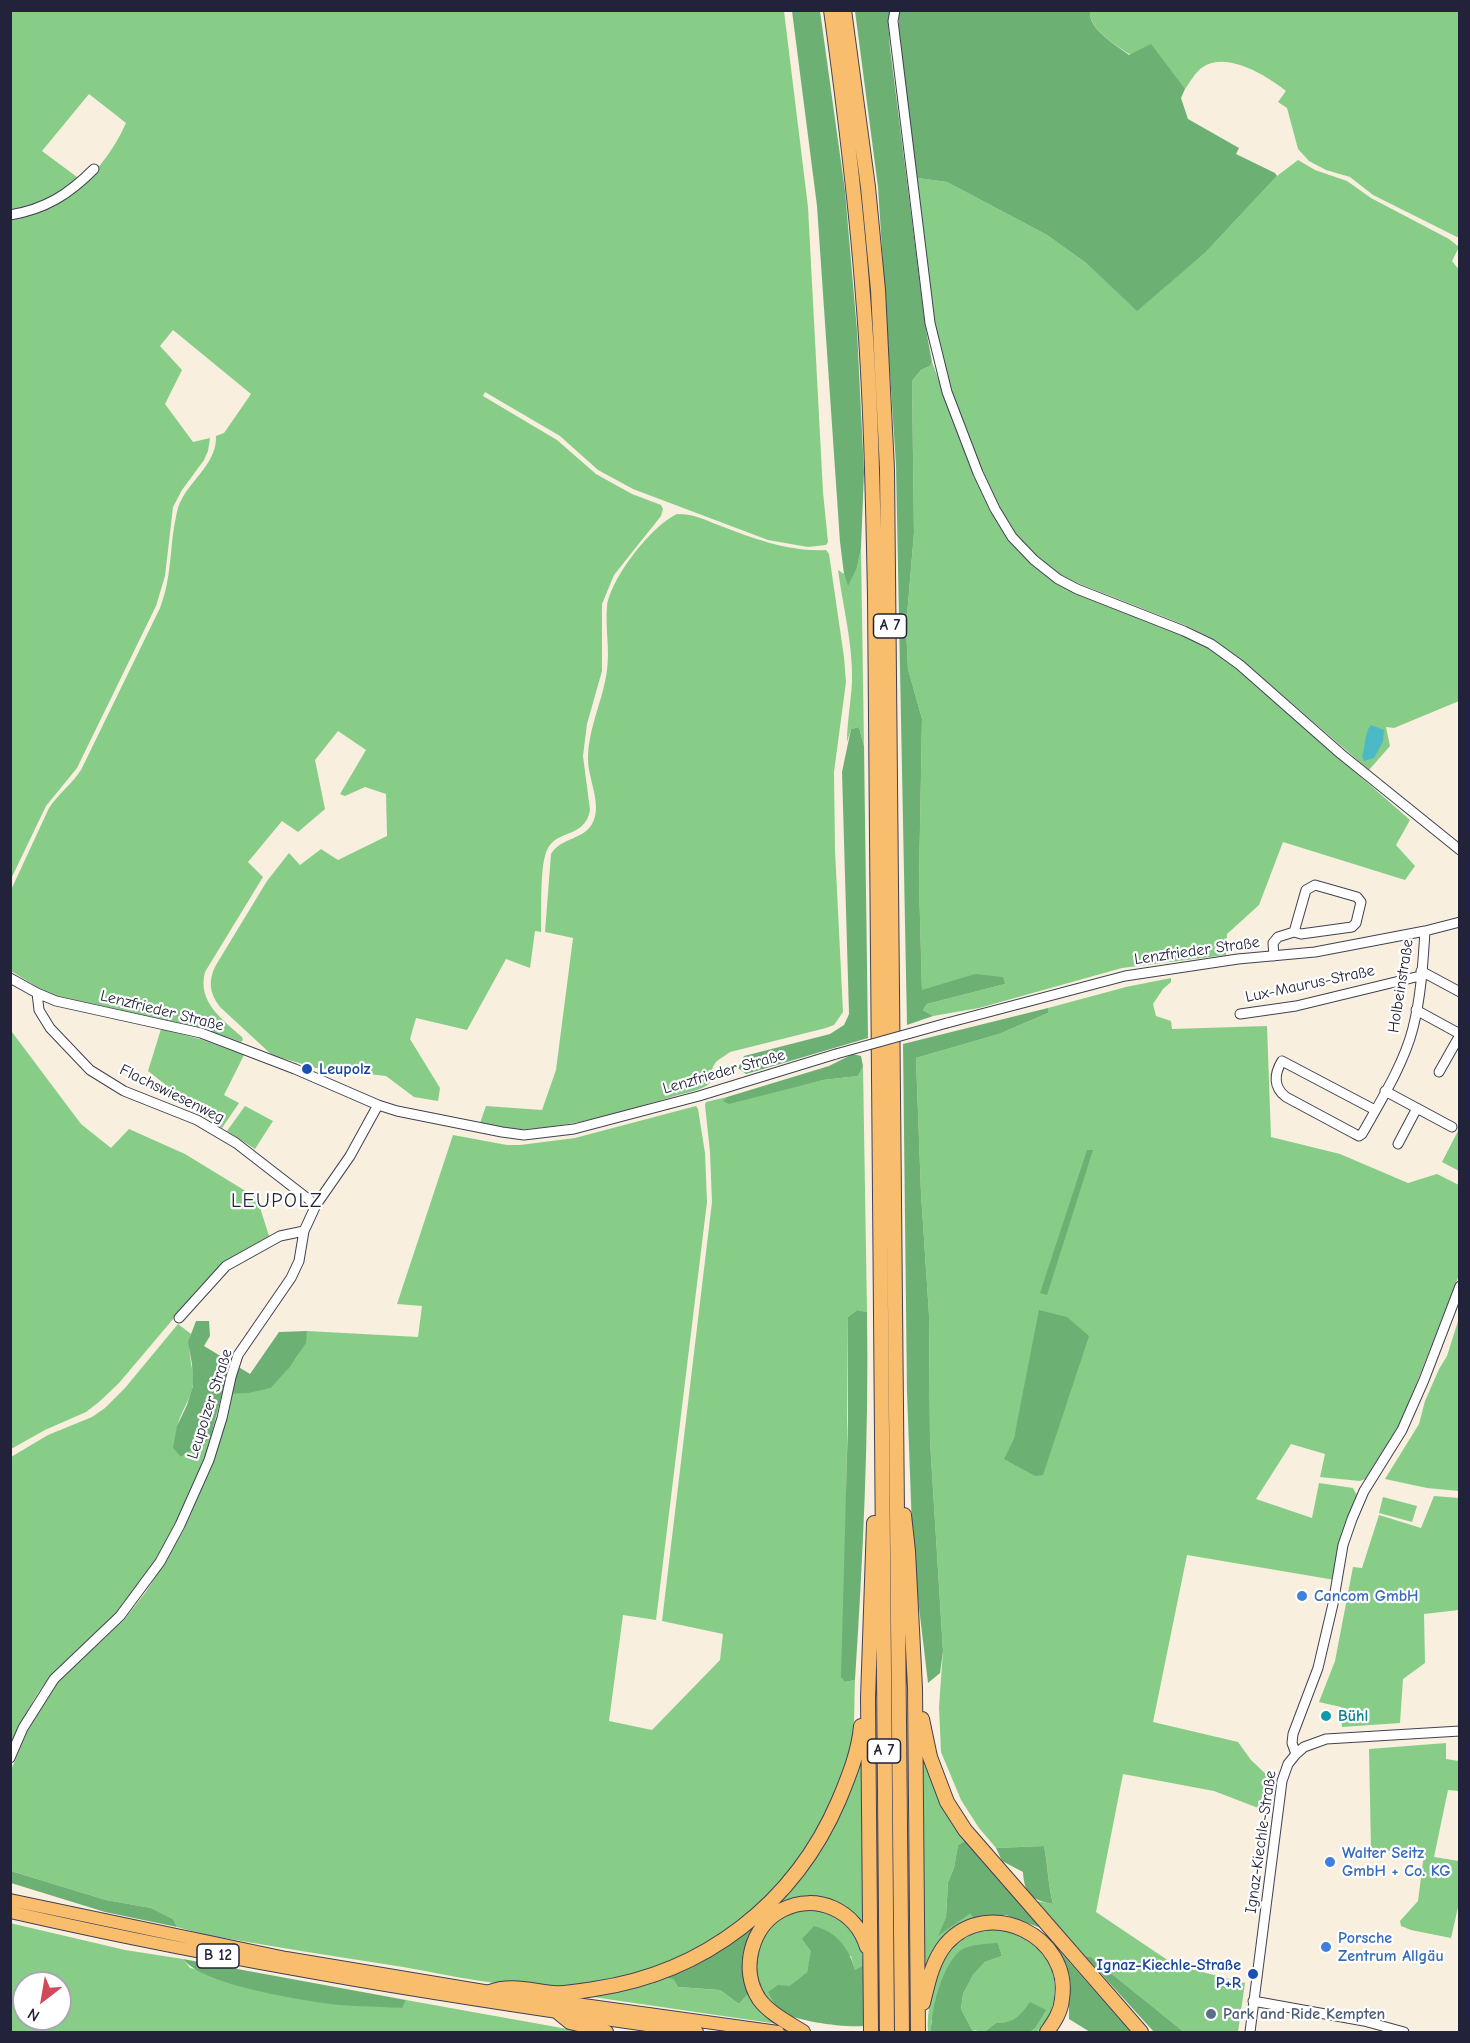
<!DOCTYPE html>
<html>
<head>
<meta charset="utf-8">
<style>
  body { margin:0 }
  #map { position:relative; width:1470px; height:2043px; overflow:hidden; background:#f8efdf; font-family:"Comic Neue",sans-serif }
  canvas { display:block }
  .frame { position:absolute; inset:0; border:12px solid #22223b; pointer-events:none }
  .north { position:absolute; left:12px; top:1971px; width:60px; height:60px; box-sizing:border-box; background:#fff; border:2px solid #a7a7b1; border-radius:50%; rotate:211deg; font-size:16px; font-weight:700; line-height:24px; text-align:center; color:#22223b }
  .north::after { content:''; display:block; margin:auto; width:21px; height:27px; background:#d1495b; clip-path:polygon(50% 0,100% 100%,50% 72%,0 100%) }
</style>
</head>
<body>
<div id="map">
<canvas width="1470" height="2043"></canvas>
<div class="frame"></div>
<div class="north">N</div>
</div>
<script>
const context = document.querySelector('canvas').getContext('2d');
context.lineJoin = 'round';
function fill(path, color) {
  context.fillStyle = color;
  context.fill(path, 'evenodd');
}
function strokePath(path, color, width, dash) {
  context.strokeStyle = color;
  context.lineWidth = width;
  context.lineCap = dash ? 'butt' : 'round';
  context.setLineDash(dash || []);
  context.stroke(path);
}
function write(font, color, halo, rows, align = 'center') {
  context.font = font + ' "Comic Neue",sans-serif';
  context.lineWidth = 4.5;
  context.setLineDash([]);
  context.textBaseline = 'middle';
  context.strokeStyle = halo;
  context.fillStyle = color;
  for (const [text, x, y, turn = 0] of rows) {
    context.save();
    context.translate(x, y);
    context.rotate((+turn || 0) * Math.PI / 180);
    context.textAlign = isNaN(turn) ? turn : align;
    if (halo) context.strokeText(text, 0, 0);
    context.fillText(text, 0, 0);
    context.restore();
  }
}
fill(new Path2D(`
  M 1090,10 L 1459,11 L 1459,238 L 1373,195 L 1350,177 L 1326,170 L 1309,161 L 1298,149 L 1287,108 L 1278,102 L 1286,91 C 1267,76 1227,51 1203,67 C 1196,71 1190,82 1185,89 C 1167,70 1086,41 1090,10 Z
  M 11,11 L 784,11 L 808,207 L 823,492 L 828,542 L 826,545 L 808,547 L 768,540 L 633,489 L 598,470 L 560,436 L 485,392 L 483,396 L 557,440 L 596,474 L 632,494 L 661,505 L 663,509 L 661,516 L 614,575 L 602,604 L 602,671 L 587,724 L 583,756 L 590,810 C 585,838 559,829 548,848 C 539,863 542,913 541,932 L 535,931 L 530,968 L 506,959 L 467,1030 L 416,1018 L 410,1039 L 440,1088 L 438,1101 L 414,1097 L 386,1076 L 316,1068 L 272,1055 L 220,1007 C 209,993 208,980 216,965 L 267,881 L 289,853 L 300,865 L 321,849 L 338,860 L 387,836 L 386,794 L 365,787 L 345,796 L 340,794 L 366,750 L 338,731 L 315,760 L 325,809 L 298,832 L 282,821 L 248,862 L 263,877 L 205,972 C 197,1002 222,1019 242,1037 L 243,1040 L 241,1042 L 202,1028 L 58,996 L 39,988 L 11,971 L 11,890 L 49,808 C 58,794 72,784 81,770 L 160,608 C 173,575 169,542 178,508 C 186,482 217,466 216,436 L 224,433 L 251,394 L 173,330 L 160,346 L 182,370 L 165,404 L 193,442 L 210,438 L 208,451 L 204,460 L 182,490 L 173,507 L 165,576 L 156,606 L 77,768 L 46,806 L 11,879 L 11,218 C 20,217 30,216 38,213 C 77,199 110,159 126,123 L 89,94 L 42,151 L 81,180 L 52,200 L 11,213 Z
  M 1298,160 L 1315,170 L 1347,181 L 1371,198 L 1449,239 L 1459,247 L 1452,261 L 1460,271 L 1459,701 L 1394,728 L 1386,727 L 1390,746 L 1369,770 L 1244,662 L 1213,639 L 1187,626 L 1080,584 L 1061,575 L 1037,556 L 1015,535 L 997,507 L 950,391 L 935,323 L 917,178 L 947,182 L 1047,235 L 1086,263 L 1137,310 L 1205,253 L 1277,176 Z
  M 932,362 L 974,476 L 991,511 L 1009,540 L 1075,593 L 1183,635 L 1208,648 L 1237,669 L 1410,820 L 1396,845 L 1415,866 L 1405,880 L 1283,842 L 1259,905 L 1227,934 L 1226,955 L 1122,968 L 979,1008 L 933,1016 L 923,1010 L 927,1004 L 1005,984 L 938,986 L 922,991 L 919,882 L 922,719 L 908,669 L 906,627 L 914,533 L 912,381 L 921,370 L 930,366 Z
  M 677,514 C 696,514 704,520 721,526 C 755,539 789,552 826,550 L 829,554 L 844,657 L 846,682 L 834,772 L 835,850 L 843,1012 L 834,1025 L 826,1028 L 730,1052 C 726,1055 721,1058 717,1061 C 704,1075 723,1081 697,1090 C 641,1105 584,1126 526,1129 C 510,1130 495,1126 480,1123 L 486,1106 L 542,1110 L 556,1070 L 573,938 L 545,932 L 551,854 C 561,837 585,840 593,822 C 602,804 588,779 588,759 C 588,728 603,701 607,670 C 610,649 605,628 607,606 C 611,578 651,526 677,514 Z
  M 861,548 L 864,746 L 859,727 L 851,729 L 847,742 C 847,722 851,702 852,682 C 853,645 843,607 838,570 L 844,574 L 848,585 L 857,568 Z
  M 1171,978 L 1171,982 L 1163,989 L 1153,1004 L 1156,1016 L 1171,1021 L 1172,1029 L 1267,1026 L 1271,1137 L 1340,1154 L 1408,1183 L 1437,1174 L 1459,1185 L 1459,1275 L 1399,1428 L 1368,1478 L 1360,1481 L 1320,1477 L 1325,1454 L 1291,1444 L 1256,1499 L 1312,1518 L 1319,1483 L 1353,1488 L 1357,1495 L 1348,1516 L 1335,1580 L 1187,1555 L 1153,1722 L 1238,1742 L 1251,1760 L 1269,1777 L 1266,1811 L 1214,1791 L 1123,1774 L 1096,1912 L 1175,1965 L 1245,1983 L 1238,2032 L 1184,2032 L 1091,1957 L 1085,1956 L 1037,1901 L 1053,1904 C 1048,1884 1048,1866 1044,1846 L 996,1848 L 979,1828 L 961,1800 L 941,1752 L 939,1707 L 943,1651 L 930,1441 L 929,1315 L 921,1193 L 916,1058 L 999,1034 L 1048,1013 L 1048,1008 L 1126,987 ZM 1022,1405 L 1035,1475 L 1005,1458 L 1014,1438 Z
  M 161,1029 L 200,1039 L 244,1055 L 224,1095 L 239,1103 L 222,1128 C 196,1111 173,1090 148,1071 Z
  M 12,1032 L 81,1124 L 111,1148 L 129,1129 L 185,1154 L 257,1198 L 269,1236 L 225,1261 L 201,1286 L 119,1383 L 99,1402 L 86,1412 L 45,1430 L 11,1449 L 10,1033 Z
  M 863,1066 L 867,1312 L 857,1310 L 848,1317 L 845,1682 L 855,1680 C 854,1698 855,1716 853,1734 C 846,1792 808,1856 767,1896 C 710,1952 637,1985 556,1987 C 505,1988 453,1976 403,1967 C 337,1957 271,1946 206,1935 L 177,1927 L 173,1919 L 151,1908 L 106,1900 L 11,1871 L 11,1770 L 28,1730 L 58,1682 L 124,1620 L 145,1593 L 164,1564 L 184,1529 L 214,1461 L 231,1393 L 271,1388 C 286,1371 304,1354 307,1331 L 418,1337 L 422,1306 L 397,1304 L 453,1135 L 507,1145 L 520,1145 L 575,1138 L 696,1106 L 698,1109 L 705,1153 L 707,1202 L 656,1620 L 623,1615 L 609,1721 L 652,1730 L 720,1660 L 723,1634 L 662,1621 L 712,1202 L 710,1152 L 705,1105 L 706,1102 L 727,1097 L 724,1101 L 823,1080 L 858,1076 Z
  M 245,1106 L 273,1121 L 255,1149 L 227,1131 Z
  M 1459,1129 L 1459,1171 L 1442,1162 Z
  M 1459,1318 L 1459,1491 L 1427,1488 L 1385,1479 L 1419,1424 L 1425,1401 L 1439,1369 L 1447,1356 Z
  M 178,1324 L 191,1334 C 186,1350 194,1368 193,1385 C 191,1399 181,1411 178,1424 C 175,1433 180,1447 181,1457 L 210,1439 C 199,1496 155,1568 118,1612 C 98,1636 72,1653 51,1676 C 33,1696 21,1723 11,1748 L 11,1457 L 48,1435 L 92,1417 L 105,1408 L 125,1388 Z
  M 1434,1496 L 1459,1498 L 1459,1610 L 1424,1614 L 1425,1663 L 1403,1679 L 1400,1723 L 1342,1727 L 1341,1707 L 1319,1702 L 1335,1661 L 1353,1567 L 1362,1568 L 1379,1515 L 1421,1528 Z
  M 1383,1497 L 1417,1506 L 1412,1522 L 1379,1513 Z
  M 863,1741 L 864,1925 C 831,1888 812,1899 770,1910 C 821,1860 844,1809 863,1741 Z
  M 1446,1743 L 1446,1759 L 1459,1761 L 1459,1791 L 1448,1790 L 1434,1857 L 1459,1861 L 1459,1903 L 1451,1938 L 1411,1930 L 1401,1926 L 1400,1921 L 1418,1901 L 1424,1854 L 1371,1849 L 1369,1749 Z
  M 922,1747 L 966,1840 L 958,1845 L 954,1868 L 948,1882 L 946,1917 L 939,1935 L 970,1914 L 974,1919 C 943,1933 936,1945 922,1976 Z
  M 803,1910 C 824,1910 847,1916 858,1936 C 862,1944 862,1956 864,1965 L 855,1971 L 851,1956 L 812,1951 L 807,1972 L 789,1986 L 781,2011 C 775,2006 768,2001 763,1995 C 749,1976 754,1943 770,1926 C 779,1916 791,1913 803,1910 Z
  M 10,1923 L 125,1950 L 183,1959 L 190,1968 L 401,2008 L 406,2000 L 584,2032 L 11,2032 ZM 24,1983 L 60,1983 L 60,2019 L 24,2019 Z
  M 994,1928 C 1004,1930 1021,1932 1029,1938 C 1060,1961 1064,2006 1037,2032 L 1030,2032 L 1035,2028 L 1019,2017 L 1005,2024 L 996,2023 L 984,2032 L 972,2030 L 961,2009 L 963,1994 L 973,1975 L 985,1962 L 1002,1956 L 998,1943 L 931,2021 L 931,2032 L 928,2032 C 927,2017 929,2005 933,1991 C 942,1955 955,1935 994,1928 Z
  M 663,1978 L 673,1979 L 678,1987 L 720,1990 L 739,2004 L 749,1993 C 755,2006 765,2016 778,2024 L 586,1996 Z`), '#87cd88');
fill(new Path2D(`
  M 792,11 L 820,11 L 845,191 L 857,331 L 864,472 L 861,548 L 857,568 L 848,586 L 844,574 L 840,542 L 817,206 Z
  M 855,11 L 890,11 L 888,21 L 890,48 L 925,324 L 932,362 L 930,366 L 921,370 L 912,381 L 914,533 L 906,627 L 908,669 L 922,719 L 919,882 L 922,990 L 975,974 L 1003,977 L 1005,984 L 927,1004 L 923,1010 L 933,1016 L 907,1025 L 896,465 L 878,187 Z
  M 899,11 L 1090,11 C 1088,29 1116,45 1129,55 L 1151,44 L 1185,89 L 1181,98 L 1188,119 L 1239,148 L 1236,154 L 1275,173 L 1277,176 L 1205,253 L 1137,311 L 1086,263 L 1047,235 L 947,182 L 917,178 L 899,49 Z
  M 859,727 L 864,746 L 868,1038 L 746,1074 L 738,1068 L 744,1056 L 830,1034 L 844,1025 L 849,1014 L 842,772 L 851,729 Z
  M 1048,1008 L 1048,1013 L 999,1034 L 916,1058 L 921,1193 L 929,1315 L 930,1441 L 943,1651 L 940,1673 L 928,1683 L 913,1557 L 907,1392 L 903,1044 Z
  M 853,1054 L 861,1056 L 863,1066 L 858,1076 L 823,1080 L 729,1104 L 723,1101 L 727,1097 L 829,1066 Z
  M 1087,1150 L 1093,1150 L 1047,1295 L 1040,1293 Z
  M 857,1310 L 867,1312 C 869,1435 863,1557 855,1680 L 845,1682 L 841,1677 L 848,1419 L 848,1317 Z
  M 1039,1310 L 1067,1317 L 1089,1336 L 1043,1475 L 1035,1476 L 1004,1459 L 1014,1438 Z
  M 196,1321 L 209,1321 L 210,1336 L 204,1346 L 250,1374 L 279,1332 L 307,1331 L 306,1343 L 290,1367 L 271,1388 L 248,1393 L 222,1394 L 210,1439 L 181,1457 L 173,1448 L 177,1426 L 187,1405 L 193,1386 L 192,1364 L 188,1342 Z
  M 966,1840 L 1041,1928 L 1006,1915 L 974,1919 L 970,1914 L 938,1936 L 946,1917 L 948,1882 L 954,1868 L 958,1845 Z
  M 1044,1846 C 1048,1866 1048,1885 1053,1904 C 1032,1900 1024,1894 1023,1872 L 1002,1861 L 996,1848 Z
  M 11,1871 L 106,1900 L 151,1908 L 173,1919 L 177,1927 L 105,1912 L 11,1883 Z
  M 770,1910 C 747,1938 734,1957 749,1993 L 739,2004 L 720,1990 L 678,1987 L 673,1979 L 663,1978 L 697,1963 L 729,1943 Z
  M 814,1926 C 837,1932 849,1948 855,1970 L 864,1965 L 863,2026 C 845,2028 796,2021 781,2012 C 776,2008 771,1997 768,1992 L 778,1985 L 789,1986 L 807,1972 L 811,1951 L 802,1939 Z
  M 998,1943 L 1002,1956 L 985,1962 L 973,1975 L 963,1994 L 961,2009 L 972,2030 L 977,2032 L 931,2032 C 931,2010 942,1964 961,1950 C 970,1944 987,1944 998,1943 Z
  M 1056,1947 L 1129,2030 L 1130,2032 L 1090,2032 L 1069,2019 C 1069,1987 1072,1976 1056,1947 Z
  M 1085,1956 L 1091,1957 L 1184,2032 L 1154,2032 Z
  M 183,1959 L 406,2000 L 402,2008 C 376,2006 348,2007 323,2003 C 290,1998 202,1984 183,1959 Z
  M 1030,2002 L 1046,2010 L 1035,2028 L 1030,2032 L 984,2032 L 996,2023 C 1013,2024 1021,2015 1030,2002 Z`), '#6db074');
fill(new Path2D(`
  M 1371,725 L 1384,730 L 1383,742 L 1374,758 L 1364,761 L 1362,756 C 1366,746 1364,732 1371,725 Z`), '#4cbac6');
const minor = new Path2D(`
  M 895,10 L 893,21 L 930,323 L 947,392 L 978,473 L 995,509 L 1012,537 L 1034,560 L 1058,579 L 1077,589 L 1184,631 L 1211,644 L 1240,665 L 1341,754 L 1460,850
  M 10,215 C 46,209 69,194 94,169
  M 1274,956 L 1273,943 L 1278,937 L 1294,932 L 1306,890 L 1315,885 L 1357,897 L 1361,902 L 1356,923 L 1352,927 L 1301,934 L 1294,932
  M 1421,971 L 1460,992
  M 10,978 L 37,993 L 56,1001 L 201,1033 L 295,1069 L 378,1105 L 397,1111 L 502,1132 L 524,1135 L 574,1129 L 699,1096 L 836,1054
  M 37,993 L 39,1010 L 50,1028 L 90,1070 L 124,1091 L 197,1120 L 236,1143 L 316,1205
  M 1416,1010 L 1460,1034
  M 1240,1014 L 1296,1006 L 1420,976
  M 947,1023 L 1125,976 L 1238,959 L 1315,952 L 1425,931 L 1460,922
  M 1439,1072 L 1460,1035
  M 1385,1091 L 1452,1127
  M 1375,1110 L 1282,1061 C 1274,1074 1273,1087 1286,1097 L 1355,1134 L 1359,1136 L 1362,1134 C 1380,1102 1404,1064 1413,1028 C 1421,997 1423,963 1425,931
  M 1398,1144 L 1417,1108
  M 179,1318 L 226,1266 L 280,1236 L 304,1231
  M 1296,1754 L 1292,1743 L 1293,1734 L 1318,1668 L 1333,1604 L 1343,1545 L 1352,1519 L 1364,1491 L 1402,1430 L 1424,1380 L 1460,1286
  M 10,1758 L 23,1728 L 54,1679 L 120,1616 L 160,1562 L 180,1525 L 209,1460 L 222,1418 L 231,1377 L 238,1355 L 291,1278 L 299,1261 L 304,1231 L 316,1205 L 350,1156 L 378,1105
  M 1253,2001 L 1364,2021 L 1404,2032
  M 1250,2032 L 1282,1781 L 1288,1764 L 1296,1754 L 1304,1747 L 1326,1739 L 1460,1731`);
const major = new Path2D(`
  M 10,1900 L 286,1958 L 490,1992 L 778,2032
  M 10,1912 C 238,1964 467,2000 697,2032`);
const highway = new Path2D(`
  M 831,10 C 844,105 856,200 863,296 C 871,395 873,496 875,596 L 887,2032
  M 844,10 L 868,187 L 878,290 L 887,469 L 902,2032
  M 904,1515 L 908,1551 L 915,1688 L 918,2032
  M 922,1719 L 930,1757 L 947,1802 L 965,1830 L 1141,2032
  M 490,1992 C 510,1984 532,1991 553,1993 C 566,1994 581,1991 594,1989 C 705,1973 795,1903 839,1800 C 849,1776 859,1751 861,1726
  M 923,2003 C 928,1983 932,1961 946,1944 C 989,1895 1072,1937 1062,1999 C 1061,2012 1054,2022 1047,2032
  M 559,2013 L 570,2022 L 595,2028 L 606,2032
  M 803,2032 C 789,2023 770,2014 759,1999 C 740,1970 751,1926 782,1910 C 817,1892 856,1911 867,1947
  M 871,2032 L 868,1698 L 874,1523`);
strokePath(minor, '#424154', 11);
strokePath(major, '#424154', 14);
strokePath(highway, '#424154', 16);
strokePath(minor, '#fff', 9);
strokePath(major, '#f9be6d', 12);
strokePath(highway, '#f9be6d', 14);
const minorBridge = new Path2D(`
  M 836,1054 L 947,1023`);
strokePath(minorBridge, '#424154', 11, []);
strokePath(minorBridge, '#fff', 9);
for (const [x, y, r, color] of [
  [307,1069,6,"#1a4fb4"],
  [1302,1596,6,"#3f7fe0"],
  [1326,1716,6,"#0f9aa8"],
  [1330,1862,6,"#3f7fe0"],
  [1326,1947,6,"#3f7fe0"],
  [1253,1974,6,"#1a4fb4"],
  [1211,2014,6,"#5c6f8a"]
]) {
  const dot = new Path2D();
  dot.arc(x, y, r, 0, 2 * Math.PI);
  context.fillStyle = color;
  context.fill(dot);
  strokePath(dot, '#fff', 2);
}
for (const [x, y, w] of [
  [890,626,33],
  [884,1751,33],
  [218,1956,42]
]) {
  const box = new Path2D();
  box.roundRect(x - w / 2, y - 12, w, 24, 4.5);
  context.fillStyle = '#fff';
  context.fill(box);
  strokePath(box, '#22223b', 1.5);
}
write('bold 15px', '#22223b', null, [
  ["A 7",890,626],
  ["A 7",884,1751],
  ["B 12",218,1956]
]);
write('16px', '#22223b', '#fff', [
  ["Lenzfrieder Straße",1197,951,-8],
  ["Lux-Maurus-Straße",1310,984,-12],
  ["Holbeinstraße",1401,986,-81],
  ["Lenzfrieder Straße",162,1011,14],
  ["Lenzfrieder Straße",724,1072,-16],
  ["Flachswiesenweg",172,1094,26],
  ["Leupolzer Straße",210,1404,-72],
  ["Ignaz-Kiechle-Straße",1261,1842,-82]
]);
write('bold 16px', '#164399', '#fff', [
  ["Leupolz",319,1069],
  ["Ignaz-Kiechle-Straße",1241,1965,"right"],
  ["P+R",1241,1983,"right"]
], 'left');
write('bold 16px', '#366cbe', '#fff', [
  ["Cancom GmbH",1314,1596],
  ["Walter Seitz",1342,1853],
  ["GmbH + Co. KG",1342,1871],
  ["Porsche",1338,1938],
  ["Zentrum Allgäu",1338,1956]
], 'left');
write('bold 16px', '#0d838f', '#fff', [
  ["Bühl",1338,1716]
], 'left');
write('bold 16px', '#4e5e75', '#fff', [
  ["Park and Ride Kempten",1223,2014]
], 'left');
context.letterSpacing = '1.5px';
write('20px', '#22223b', '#fff', [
  ["LEUPOLZ",277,1201]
]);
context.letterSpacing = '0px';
</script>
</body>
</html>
